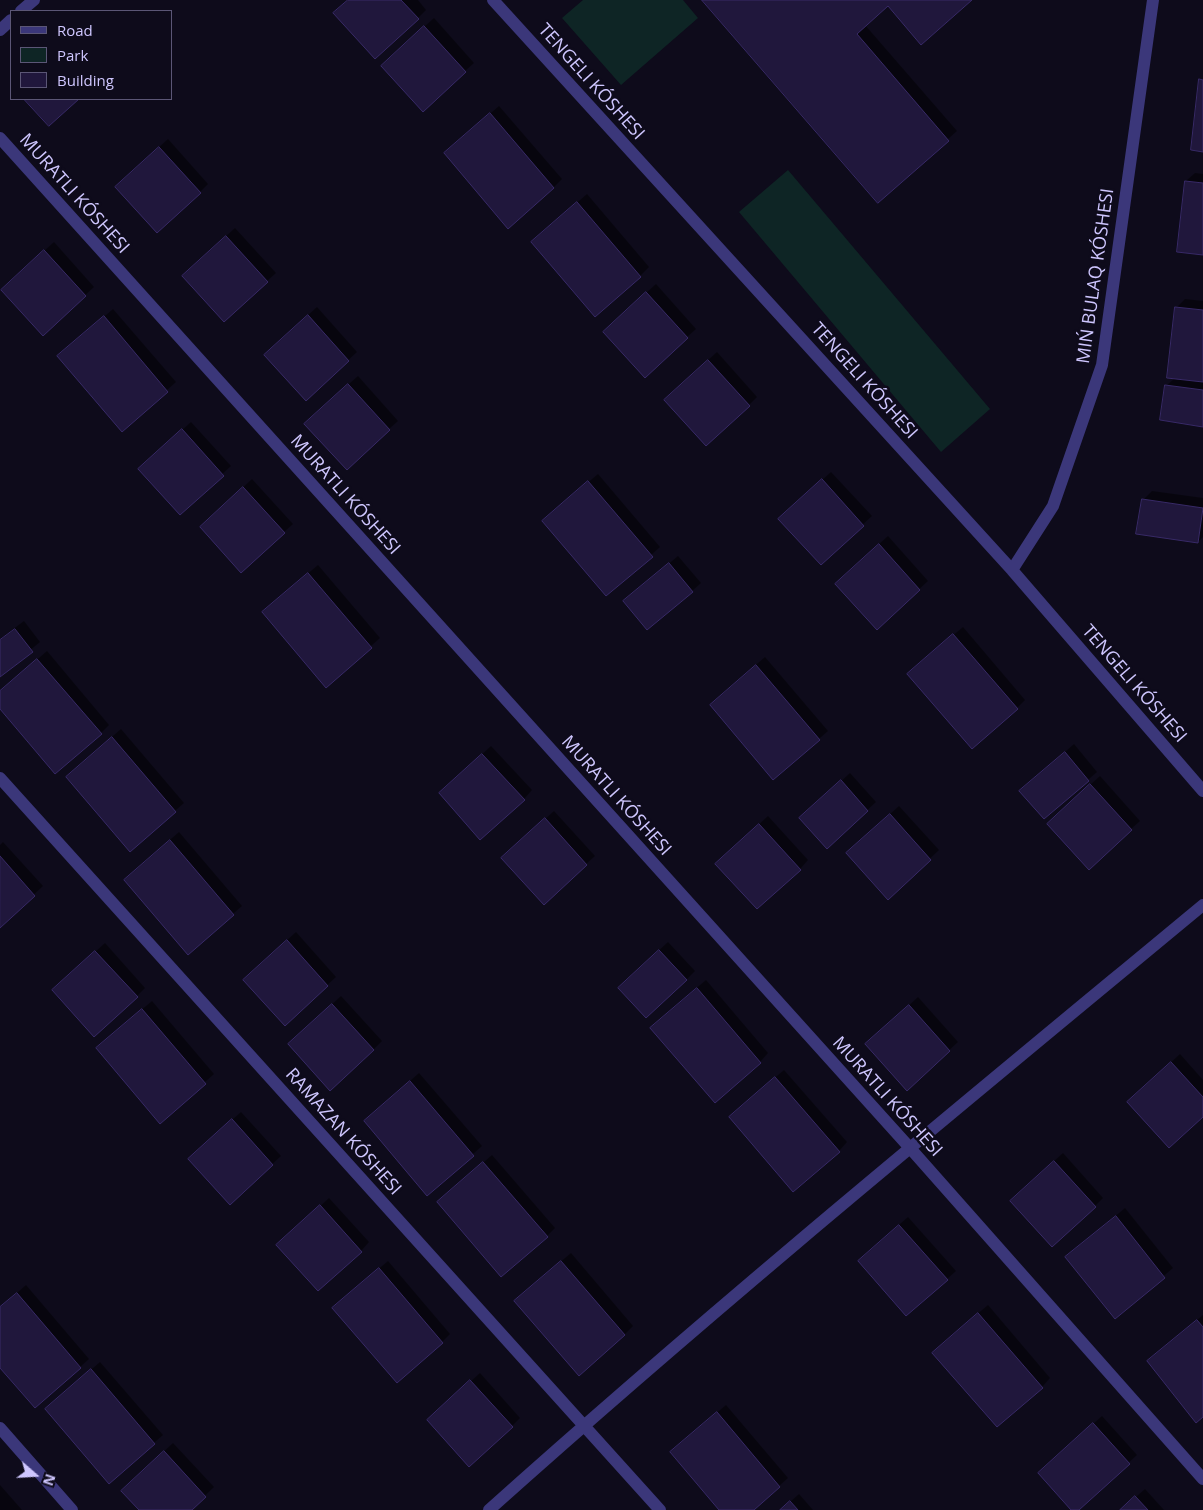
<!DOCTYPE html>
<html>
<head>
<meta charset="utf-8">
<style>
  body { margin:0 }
  #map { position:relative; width:1203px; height:1510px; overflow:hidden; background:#0e0b1b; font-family:"Open Sans",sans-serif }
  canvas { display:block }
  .legend { position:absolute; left:10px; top:10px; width:162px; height:90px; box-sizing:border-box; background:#0e0b1b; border:1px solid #5b5676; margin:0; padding:6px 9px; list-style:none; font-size:15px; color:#cec6fe }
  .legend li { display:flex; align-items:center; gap:10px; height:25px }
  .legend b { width:25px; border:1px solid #5b5676 }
  .north { position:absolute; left:10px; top:1450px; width:50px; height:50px; -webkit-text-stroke:4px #0e0b1b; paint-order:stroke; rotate:109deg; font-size:14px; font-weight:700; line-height:20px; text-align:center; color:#cec6fe }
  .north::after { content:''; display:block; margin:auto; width:18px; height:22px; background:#cec6fe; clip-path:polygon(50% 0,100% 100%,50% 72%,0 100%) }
</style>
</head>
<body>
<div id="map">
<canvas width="1203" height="1510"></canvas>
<ul class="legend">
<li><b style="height:6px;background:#3b377a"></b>Road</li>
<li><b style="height:14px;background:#0e2525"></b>Park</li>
<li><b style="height:14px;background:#20173c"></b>Building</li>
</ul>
<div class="north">N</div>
</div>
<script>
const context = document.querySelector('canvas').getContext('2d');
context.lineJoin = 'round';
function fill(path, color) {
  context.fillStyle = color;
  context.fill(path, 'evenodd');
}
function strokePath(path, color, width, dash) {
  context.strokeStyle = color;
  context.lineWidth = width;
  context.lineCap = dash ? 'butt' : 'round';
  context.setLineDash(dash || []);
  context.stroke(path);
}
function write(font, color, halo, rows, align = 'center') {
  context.font = font + ' "Open Sans",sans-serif';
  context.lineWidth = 5;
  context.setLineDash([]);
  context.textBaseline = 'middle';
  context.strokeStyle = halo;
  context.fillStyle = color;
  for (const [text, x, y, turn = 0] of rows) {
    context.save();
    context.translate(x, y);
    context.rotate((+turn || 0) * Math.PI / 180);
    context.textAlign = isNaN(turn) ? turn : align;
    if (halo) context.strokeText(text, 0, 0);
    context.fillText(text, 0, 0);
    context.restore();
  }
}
fill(new Path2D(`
  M 583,0 L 683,0 L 698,18 L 621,85 L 562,18 Z
  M 788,170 L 990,409 L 941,452 L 739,212 Z`), '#0e2525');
fill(new Path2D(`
  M 348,0 L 418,0 L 426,10 L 418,18 Z
  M 704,0 L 970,0 L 888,4 L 865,25 L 957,131 L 878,201 Z
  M 434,18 L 474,63 L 465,71 L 391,57 Z
  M 26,99 L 77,99 L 49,124 Z
  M 499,106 L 562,179 L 553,188 L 454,145 Z
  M 168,139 L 208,184 L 200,192 L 125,178 Z
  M 1195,173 L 1203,174 L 1203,254 L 1186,181 Z
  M 587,194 L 649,267 L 640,276 L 541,234 Z
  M 235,228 L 276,273 L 267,281 L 192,267 Z
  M 54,242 L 94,287 L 43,334 L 11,281 Z
  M 656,284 L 696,329 L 687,337 L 613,323 Z
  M 1185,299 L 1203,301 L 1203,425 L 1166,386 L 1175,378 L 1176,308 Z
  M 317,307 L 357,352 L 306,399 L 274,346 Z
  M 113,309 L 176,382 L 122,430 L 68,348 Z
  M 717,352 L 757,397 L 749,405 L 674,391 Z
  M 358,376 L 398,421 L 389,429 L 314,415 Z
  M 191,422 L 231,466 L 180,513 L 148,461 Z
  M 831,472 L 872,516 L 821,563 L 789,510 Z
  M 598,474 L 660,547 L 606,595 L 552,513 Z
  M 252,479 L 293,524 L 284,532 L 210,518 Z
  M 1152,491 L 1203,498 L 1203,537 L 1198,542 L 1143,500 Z
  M 888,536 L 928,581 L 877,628 L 845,575 Z
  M 678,556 L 701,583 L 692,591 L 634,593 Z
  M 318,565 L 380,638 L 326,686 L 272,604 Z
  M 24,621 L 40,642 L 0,675 L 0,639 Z
  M 963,627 L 1025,700 L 1017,708 L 917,666 Z
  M 47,651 L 109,725 L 101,733 L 0,708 L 0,692 Z
  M 765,657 L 828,731 L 774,778 L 720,696 Z
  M 121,729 L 184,803 L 130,850 L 76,768 Z
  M 1074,744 L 1097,772 L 1044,818 L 1021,791 Z
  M 491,746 L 532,790 L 524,799 L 449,785 Z
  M 850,773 L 876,802 L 827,847 L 810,810 Z
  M 1100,776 L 1140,821 L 1131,829 L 1057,815 Z
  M 899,806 L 939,850 L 888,898 L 856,845 Z
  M 554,811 L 595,856 L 586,864 L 511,850 Z
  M 768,816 L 808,860 L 800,869 L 726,855 Z
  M 179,832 L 242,906 L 188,953 L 134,871 Z
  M 3,842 L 43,886 L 0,926 L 0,845 Z
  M 296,932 L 336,977 L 285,1024 L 253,971 Z
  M 668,942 L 695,971 L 686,980 L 628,979 Z
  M 105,943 L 145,988 L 137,996 L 62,982 Z
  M 706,980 L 768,1053 L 760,1062 L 660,1019 Z
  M 341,996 L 382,1041 L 373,1050 L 298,1036 Z
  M 918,997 L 958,1042 L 907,1089 L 876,1036 Z
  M 152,1001 L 214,1074 L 160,1122 L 106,1040 Z
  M 1180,1054 L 1203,1080 L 1203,1115 L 1138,1093 Z
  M 784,1070 L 847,1142 L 839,1151 L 739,1108 Z
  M 419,1073 L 482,1146 L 428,1194 L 374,1113 Z
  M 241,1112 L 281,1156 L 230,1203 L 198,1150 Z
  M 1063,1153 L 1103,1198 L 1095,1206 L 1020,1192 Z
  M 492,1155 L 555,1228 L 547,1236 L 447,1194 Z
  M 329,1198 L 369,1242 L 361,1251 L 287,1237 Z
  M 1125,1208 L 1173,1268 L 1115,1317 L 1067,1257 Z
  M 908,1217 L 956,1271 L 947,1279 L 868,1252 Z
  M 571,1253 L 633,1326 L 624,1335 L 525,1292 Z
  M 388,1261 L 450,1334 L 442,1342 L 342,1300 Z
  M 26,1285 L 89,1359 L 80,1367 L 0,1366 L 0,1308 Z
  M 988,1305 L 1050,1378 L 1042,1387 L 942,1344 Z
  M 1203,1315 L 1203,1416 L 1148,1361 Z
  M 100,1362 L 163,1435 L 109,1482 L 55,1401 Z
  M 480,1373 L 520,1418 L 512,1426 L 437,1412 Z
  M 726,1405 L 788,1478 L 752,1510 L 721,1510 L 680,1444 Z
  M 1102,1416 L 1137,1455 L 1077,1510 L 1073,1510 L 1048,1465 Z
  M 173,1443 L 214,1487 L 190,1510 L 140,1510 L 131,1482 Z
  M 0,1485 L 22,1510 L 0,1510 Z
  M 1145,1489 L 1164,1510 L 1121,1510 Z
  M 799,1494 L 813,1510 L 781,1510 Z`), '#0007');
const building = new Path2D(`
  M 348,0 L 401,0 L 419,19 L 375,59 L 333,13 Z
  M 702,0 L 972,0 L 921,45 L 888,6 L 857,34 L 949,141 L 878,203 Z
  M 424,26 L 466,72 L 423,112 L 381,66 Z
  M 1199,79 L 1203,80 L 1203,152 L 1191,150 Z
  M 24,99 L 79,99 L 49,126 Z
  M 490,113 L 554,188 L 508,229 L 444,153 Z
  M 159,147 L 201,193 L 157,233 L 115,187 Z
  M 1185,181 L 1203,183 L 1203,255 L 1177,252 Z
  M 577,202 L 641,277 L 595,317 L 531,242 Z
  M 226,236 L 268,282 L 224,322 L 182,276 Z
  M 44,250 L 86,296 L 43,336 L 1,290 Z
  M 646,292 L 688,338 L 645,378 L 603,332 Z
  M 1175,307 L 1203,310 L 1203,382 L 1167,378 Z
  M 308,315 L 349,361 L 306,401 L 264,355 Z
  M 104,316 L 168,392 L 122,432 L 57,356 Z
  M 708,360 L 750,406 L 706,446 L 664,400 Z
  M 348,384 L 390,430 L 347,470 L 304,424 Z
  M 1165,385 L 1203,390 L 1203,427 L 1160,420 Z
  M 182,429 L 224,476 L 180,515 L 138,469 Z
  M 822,479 L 864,526 L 821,565 L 778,519 Z
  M 588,481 L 653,557 L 606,596 L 542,521 Z
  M 243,487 L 285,533 L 241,573 L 200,527 Z
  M 1142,499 L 1203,508 L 1198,543 L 1136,534 Z
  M 879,544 L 920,590 L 877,630 L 835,584 Z
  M 669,563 L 693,592 L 647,630 L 623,601 Z
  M 308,573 L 372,648 L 326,688 L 262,612 Z
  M 15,629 L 33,652 L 0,677 L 0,640 Z
  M 953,634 L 1018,709 L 972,749 L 907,674 Z
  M 37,659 L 102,734 L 55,774 L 0,709 L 0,691 Z
  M 756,665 L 820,740 L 773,780 L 710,705 Z
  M 112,737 L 176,812 L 130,852 L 66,777 Z
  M 1065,752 L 1089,781 L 1044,819 L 1019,791 Z
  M 482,754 L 525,800 L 480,840 L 439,793 Z
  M 841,780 L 868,811 L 827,849 L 799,818 Z
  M 1090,784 L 1132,830 L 1089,870 L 1047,824 Z
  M 890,814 L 931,860 L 888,900 L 846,853 Z
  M 545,818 L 587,865 L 544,905 L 501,858 Z
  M 759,824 L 801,870 L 757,909 L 715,864 Z
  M 170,840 L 234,915 L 188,955 L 124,880 Z
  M 0,856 L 35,896 L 0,928 Z
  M 287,940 L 328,986 L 285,1026 L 243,980 Z
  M 659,950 L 687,980 L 646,1018 L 618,988 Z
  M 95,951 L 138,997 L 94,1037 L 52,990 Z
  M 697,988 L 761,1063 L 715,1103 L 650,1028 Z
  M 332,1004 L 374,1050 L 330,1091 L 288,1044 Z
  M 909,1005 L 950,1051 L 907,1091 L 865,1044 Z
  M 142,1009 L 206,1084 L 160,1124 L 96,1048 Z
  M 1171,1062 L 1203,1097 L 1203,1117 L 1169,1148 L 1127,1102 Z
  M 775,1077 L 840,1152 L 793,1192 L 729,1117 Z
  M 410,1081 L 474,1156 L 427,1196 L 364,1121 Z
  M 232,1119 L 273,1165 L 230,1205 L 188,1159 Z
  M 1054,1161 L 1096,1207 L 1052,1247 L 1010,1201 Z
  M 483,1162 L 548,1237 L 501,1277 L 437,1202 Z
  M 320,1205 L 362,1252 L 318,1291 L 276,1245 Z
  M 1116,1216 L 1165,1278 L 1115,1319 L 1065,1257 Z
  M 899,1225 L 948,1280 L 906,1316 L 858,1261 Z
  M 561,1261 L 625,1335 L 579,1376 L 514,1301 Z
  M 379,1268 L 443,1343 L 397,1383 L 332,1308 Z
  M 17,1293 L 81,1368 L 35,1408 L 0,1368 L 0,1307 Z
  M 978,1313 L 1043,1388 L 997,1427 L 932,1353 Z
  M 1197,1320 L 1203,1327 L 1203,1417 L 1196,1423 L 1147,1361 Z
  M 91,1369 L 155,1444 L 109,1484 L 45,1409 Z
  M 470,1380 L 513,1427 L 469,1467 L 427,1420 Z
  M 717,1412 L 780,1487 L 754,1510 L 719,1510 L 670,1452 Z
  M 1093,1423 L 1130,1464 L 1079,1510 L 1071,1510 L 1038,1473 Z
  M 164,1451 L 206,1497 L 192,1510 L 139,1510 L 121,1491 Z
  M 1135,1496 L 1148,1510 L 1120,1510 Z
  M 790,1501 L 798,1510 L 780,1510 Z`);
fill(building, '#20173c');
strokePath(building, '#382a67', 1);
strokePath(new Path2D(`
  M 493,0 L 1012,570 L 1203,791
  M 21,11 L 34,0
  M 0,30 L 11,20
  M 0,138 L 910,1148 L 1203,1479
  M 1012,570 L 1053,506 L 1102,365 L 1153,0
  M 0,778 L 660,1510
  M 0,1428 L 72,1510
  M 489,1510 C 721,1302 963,1104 1203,905`), '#3b377a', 12);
write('18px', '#cec6fe', '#0e0b1b', [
  ["TENGELI KÓSHESI",591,82,48],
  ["MURATLI KÓSHESI",74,194,48],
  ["MIŃ BULAQ KÓSHESI",1096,276,-82],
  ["TENGELI KÓSHESI",864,381,48],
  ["MURATLI KÓSHESI",345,495,48],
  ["TENGELI KÓSHESI",1134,684,49],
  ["MURATLI KÓSHESI",616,796,48],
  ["MURATLI KÓSHESI",887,1097,48],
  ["RAMAZAN KÓSHESI",343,1132,48]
]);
</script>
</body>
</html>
